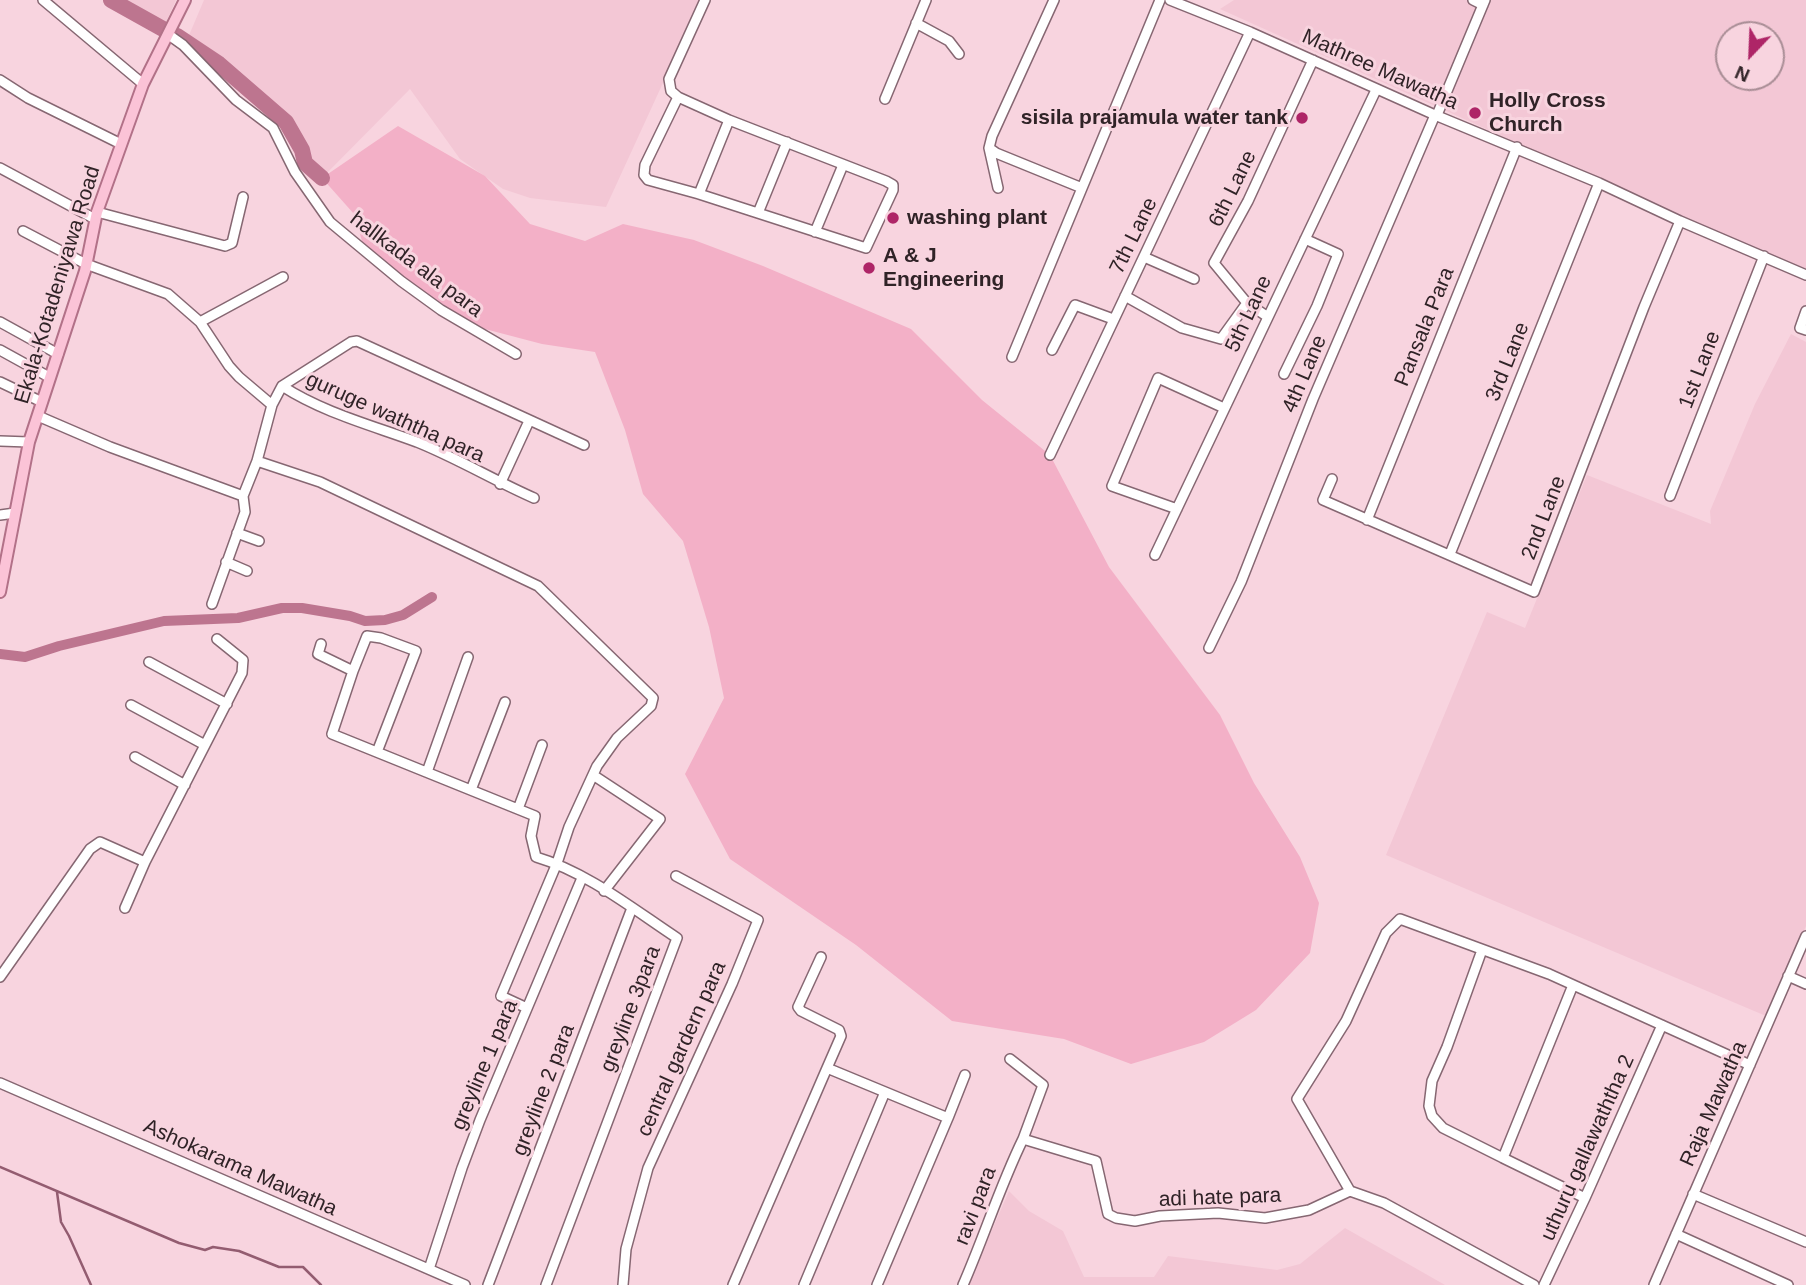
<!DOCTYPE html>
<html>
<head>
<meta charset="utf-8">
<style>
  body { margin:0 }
  #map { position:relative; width:1806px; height:1285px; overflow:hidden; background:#f8d4df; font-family:Arial,sans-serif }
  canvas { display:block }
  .north { position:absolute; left:1715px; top:21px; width:70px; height:70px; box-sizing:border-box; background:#f8d4df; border:2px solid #a88d95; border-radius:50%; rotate:203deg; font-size:19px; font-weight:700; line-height:28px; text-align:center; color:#302327 }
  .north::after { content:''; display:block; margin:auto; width:24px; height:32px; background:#ae2567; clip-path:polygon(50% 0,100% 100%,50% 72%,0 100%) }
</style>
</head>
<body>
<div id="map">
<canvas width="1806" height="1285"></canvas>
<div class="north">N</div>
</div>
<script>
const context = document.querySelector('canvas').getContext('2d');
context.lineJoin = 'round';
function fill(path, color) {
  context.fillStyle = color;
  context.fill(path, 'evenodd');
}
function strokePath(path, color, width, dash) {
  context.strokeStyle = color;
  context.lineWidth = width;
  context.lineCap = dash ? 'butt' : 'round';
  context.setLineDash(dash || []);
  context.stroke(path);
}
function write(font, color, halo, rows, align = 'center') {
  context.font = font + ' Arial,sans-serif';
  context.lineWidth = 6;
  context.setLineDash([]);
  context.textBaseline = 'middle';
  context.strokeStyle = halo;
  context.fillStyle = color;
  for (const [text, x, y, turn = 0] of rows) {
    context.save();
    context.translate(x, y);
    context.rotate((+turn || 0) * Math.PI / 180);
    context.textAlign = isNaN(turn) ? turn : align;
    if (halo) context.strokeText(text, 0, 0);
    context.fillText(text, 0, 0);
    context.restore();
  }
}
fill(new Path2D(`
  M 119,0 L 176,0 L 164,27 Z
  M 204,0 L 701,0 L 606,207 L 530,198 L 503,189 L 460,159 L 410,89 L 322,178 L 291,118 L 222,62 L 187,40 Z
  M 1234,0 L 1806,0 L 1806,273 L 1220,9 ZM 1729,35 L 1771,35 L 1771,77 L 1729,77 Z
  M 1791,334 L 1806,342 L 1806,926 L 1766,1016 L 1386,855 L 1487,612 L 1525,628 L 1587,475 L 1711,524 L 1710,511 L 1755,404 Z
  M 1009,1191 L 1029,1211 L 1063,1231 L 1084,1277 L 1154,1277 L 1168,1256 L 1277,1270 L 1300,1264 L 1345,1228 L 1445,1285 L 968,1285 Z`), '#f3c7d5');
fill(new Path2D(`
  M 398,126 L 485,176 L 530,224 L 585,241 L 623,224 L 694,240 L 763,266 L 911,329 L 982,400 L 1050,455 L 1109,567 L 1220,715 L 1254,783 L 1300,857 L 1319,903 L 1310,953 L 1256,1010 L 1204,1042 L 1131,1064 L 1064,1039 L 952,1021 L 856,945 L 730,859 L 685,774 L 724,698 L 709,627 L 683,541 L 643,494 L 625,430 L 595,352 L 542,344 L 462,323 L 365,251 L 354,214 L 322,178 Z`), '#f3b0c7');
strokePath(new Path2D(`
  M 0,1167 L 179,1243 L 205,1250 L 213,1247 L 239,1251 L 279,1267 L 303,1267 L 321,1285
  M 57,1192 L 61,1222 L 69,1236 L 91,1285`), '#935c70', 2.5);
strokePath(new Path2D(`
  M 0,654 L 25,657 L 59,646 L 164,621 L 238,618 L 282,608 L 302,608 L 350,616 L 365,621 L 385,620 L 403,615 L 432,597`), '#bd758f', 10);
strokePath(new Path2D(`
  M 111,0 L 163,29
  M 177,36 L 219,64 L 286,122 L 302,150 L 305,163 L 322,178`), '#bd758f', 16);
const minor = new Path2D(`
  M 43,0 L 143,84
  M 1054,0 L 992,136 L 989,148 L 996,153 L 1082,188
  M 1170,0 L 1250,32 L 1435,115 L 1599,183 L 1680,221 L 1806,275
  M 1473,0 L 1483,5
  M 916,23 L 949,41 L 959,54
  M 169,35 L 183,45 L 236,100 L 273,128 L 295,172 L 330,222 L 401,281 L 441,310 L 516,354
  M 0,80 L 28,98 L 121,144
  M 678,97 L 645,165 L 644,175 L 648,180 L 699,194 L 866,248 L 893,190 L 893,185 L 886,181 L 729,120 L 678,97 L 671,91 L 669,79 L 705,0
  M 885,99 L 926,0
  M 1437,115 L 1485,0
  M 989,148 L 998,188
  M 0,168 L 95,219
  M 699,194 L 729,120
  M 97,212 L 225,246 L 232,243 L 243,197
  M 758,213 L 787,142
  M 23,231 L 86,264 L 168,294 L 200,322 L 229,366 L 239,377 L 272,405
  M 815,232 L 843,165
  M 1144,257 L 1194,279
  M 1125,296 L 1182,328 L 1221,339 L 1247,303
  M 1806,311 L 1800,328 L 1806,330
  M 1268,317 L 1247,303 L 1214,263 L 1248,201 L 1313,60
  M 0,322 L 58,354
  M 200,322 L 283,277
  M 0,350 L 49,377
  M 1052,350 L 1075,305 L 1113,319
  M 1012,357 L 1160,0
  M 1284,374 L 1317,306 L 1338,254 L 1305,239
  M 0,382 L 42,402
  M 282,386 L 351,342 L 357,341 L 584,445
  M 38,416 L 110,447 L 243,496 L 257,461 L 272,405 L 282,386 C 324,413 371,425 417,442 C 457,458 495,481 534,498
  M 0,441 L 29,442
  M 1050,455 L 1250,32
  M 257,461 L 320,482 L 538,586 L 653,698 L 651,706 L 617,738 L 597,766 L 569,827 L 557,863 L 503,991 L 501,996 L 527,1008
  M 1332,479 L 1323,500 L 1534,592 L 1644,307 L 1680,221
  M 500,484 L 529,421
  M 1670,496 L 1764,256
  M 1177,509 L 1112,486 L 1158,378 L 1224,408
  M 0,515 L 15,513
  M 1367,520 L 1517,147
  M 237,533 L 259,541
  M 1450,554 L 1599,183
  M 1155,555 L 1376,90
  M 226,562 L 247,571
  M 212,604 L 245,512 L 243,496
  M 321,644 L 318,654 L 353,671 L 332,734 L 535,816 L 531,836 L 536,857 C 587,872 633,909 677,938 L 546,1285
  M 1209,648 L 1241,582 L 1313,399 L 1435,115
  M 149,662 L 227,704
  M 353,671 L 367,636 L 381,638 L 416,651 L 377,752
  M 131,705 L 205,745
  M 135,757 L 185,785
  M 427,772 L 468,657
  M 593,775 L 660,819 L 604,891
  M 471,790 L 505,702
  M 518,809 L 542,745
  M 125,908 L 145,862
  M 1482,950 L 1447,1047 L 1432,1081 L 1429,1106 L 1432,1116 L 1443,1128 L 1503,1158
  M 821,957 L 798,1007 L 801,1011 L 839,1030 L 841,1036 L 827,1068 L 948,1118 L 965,1075
  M 1788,976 L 1806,984
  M 0,977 L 90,849 L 100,842 L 145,862 L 242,673 L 243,660 L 217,639
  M 1573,985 L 1503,1158 L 1585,1198
  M 1010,1059 L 1043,1085 L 1023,1139 L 1096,1161 L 1108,1214 L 1116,1218 L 1135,1221 L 1160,1216 L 1218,1213 L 1265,1218 L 1309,1210 L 1350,1191
  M 0,1083 L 465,1285
  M 1350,1191 L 1297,1099 L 1346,1021 L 1386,933 L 1400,919 L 1549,974 L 1750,1065
  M 1350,1191 L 1384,1203 L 1534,1285
  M 1693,1194 L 1806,1242
  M 1676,1234 L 1788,1285
  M 429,1269 L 462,1168 L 480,1120 L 582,878
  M 488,1285 L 632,908
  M 623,1285 L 626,1249 L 648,1168 L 732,984 L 758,920 L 676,876
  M 733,1285 L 827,1068
  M 804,1285 L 885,1092
  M 877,1285 L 948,1118
  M 963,1285 C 984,1237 1000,1186 1023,1139
  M 1544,1285 L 1585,1198 L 1662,1025
  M 1654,1285 L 1806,936`);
const major = new Path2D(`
  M 0,592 L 29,442 L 85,271 L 97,212 L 143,84 L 185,0`);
strokePath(minor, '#866772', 12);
strokePath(major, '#b27188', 14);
strokePath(minor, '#fff', 9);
strokePath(major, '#fbc3d7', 10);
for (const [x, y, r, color] of [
  [1475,113,7,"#ae2567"],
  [1302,118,7,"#ae2567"],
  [893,218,7,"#ae2567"],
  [869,268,7,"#ae2567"]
]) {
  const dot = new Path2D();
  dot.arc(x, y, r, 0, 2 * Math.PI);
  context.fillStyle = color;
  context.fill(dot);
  strokePath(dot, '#f8d4df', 2.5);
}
write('21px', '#302327', '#f8d4df', [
  ["Mathree Mawatha",1380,70,24],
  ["6th Lane",1233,189,-64],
  ["7th Lane",1134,236,-64],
  ["hallkada ala para",416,265,37],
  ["Ekala-Kotadeniyawa Road",58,285,-73],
  ["5th Lane",1249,314,-65],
  ["Pansala Para",1425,327,-68],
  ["3rd Lane",1508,362,-68],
  ["1st Lane",1700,370,-69],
  ["4th Lane",1305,374,-67],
  ["guruge waththa para",395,418,24],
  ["2nd Lane",1544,518,-69],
  ["greyline 3para",631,1009,-69],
  ["central gardern para",682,1049,-66],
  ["greyline 1 para",485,1065,-67],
  ["greyline 2 para",544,1090,-69],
  ["Raja Mawatha",1714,1104,-66],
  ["uthuru gallawaththa 2",1588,1148,-66],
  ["Ashokarama Mawatha",240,1168,24],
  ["adi hate para",1220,1198,-2],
  ["ravi para",976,1206,-69]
]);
write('bold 21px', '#302327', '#f8d4df', [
  ["Holly Cross",1489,101],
  ["Church",1489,125],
  ["sisila prajamula water tank",1288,118,"right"],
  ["washing plant",907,218],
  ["A & J",883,256],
  ["Engineering",883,280]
], 'left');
</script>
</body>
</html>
